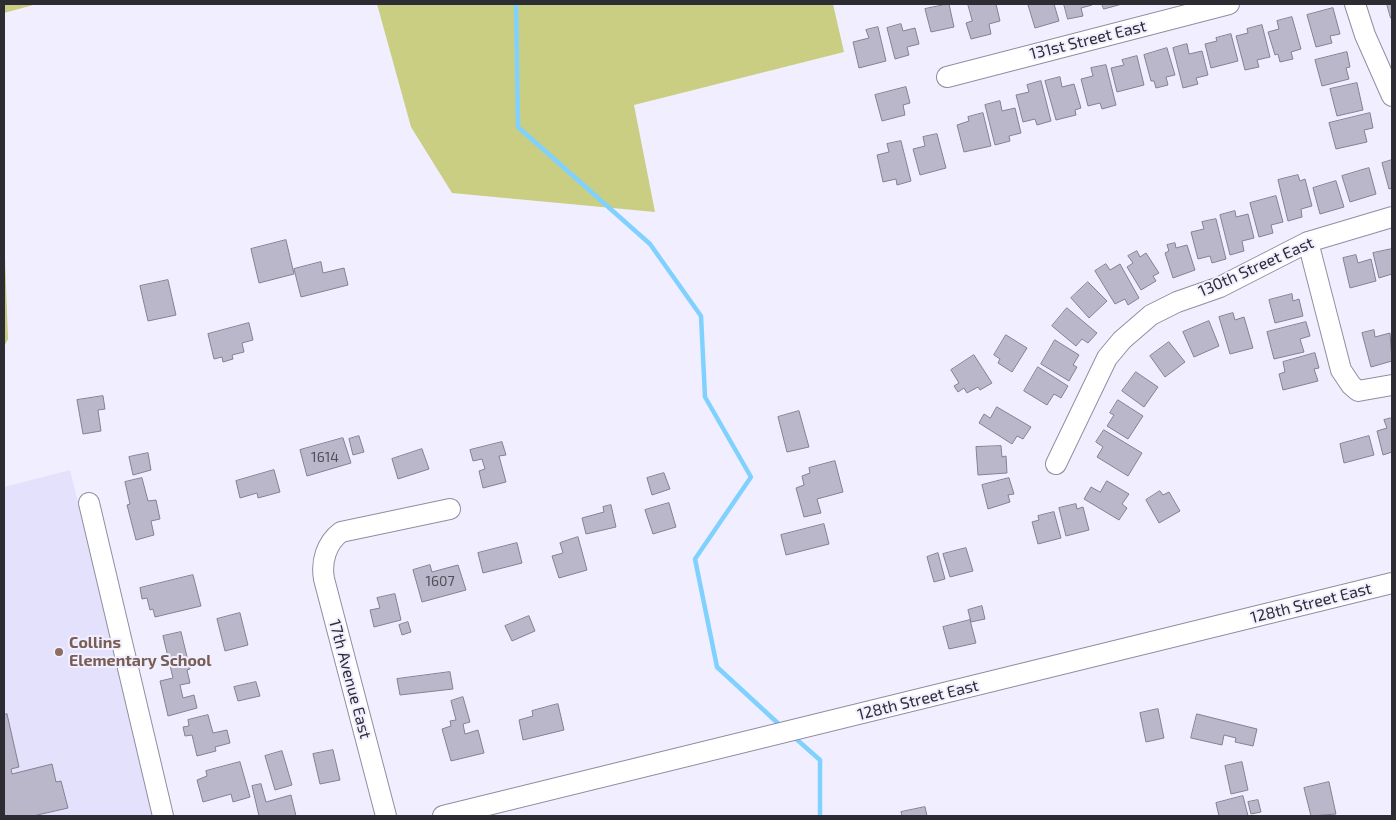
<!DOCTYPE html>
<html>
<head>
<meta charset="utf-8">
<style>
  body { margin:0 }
  #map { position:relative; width:1396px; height:820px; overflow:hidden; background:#f1efff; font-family:"Exo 2",sans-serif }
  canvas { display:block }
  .frame { position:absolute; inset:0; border:5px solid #2d2c33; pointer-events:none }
</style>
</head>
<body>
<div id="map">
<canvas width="1396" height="820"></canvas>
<div class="frame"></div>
</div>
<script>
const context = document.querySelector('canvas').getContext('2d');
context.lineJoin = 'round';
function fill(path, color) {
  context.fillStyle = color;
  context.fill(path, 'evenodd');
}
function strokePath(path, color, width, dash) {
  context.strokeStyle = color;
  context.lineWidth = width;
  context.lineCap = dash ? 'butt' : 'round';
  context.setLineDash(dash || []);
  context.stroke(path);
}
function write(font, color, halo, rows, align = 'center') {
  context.font = font + ' "Exo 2",sans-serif';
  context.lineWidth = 4;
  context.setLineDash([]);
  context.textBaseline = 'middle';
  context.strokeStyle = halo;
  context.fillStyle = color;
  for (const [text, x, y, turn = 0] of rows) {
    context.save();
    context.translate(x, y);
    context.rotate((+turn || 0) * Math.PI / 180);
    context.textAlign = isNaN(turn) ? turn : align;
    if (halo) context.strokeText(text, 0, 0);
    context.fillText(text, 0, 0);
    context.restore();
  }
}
fill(new Path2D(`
  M 70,470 L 156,816 L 4,816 L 4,487 Z`), '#e4e1fc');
fill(new Path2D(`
  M 4,4 L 37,4 L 4,13 Z
  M 377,4 L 833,4 L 844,52 L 634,105 L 655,212 L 452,193 L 411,127 Z
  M 4,231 L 8,339 L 4,347 Z`), '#c9ce83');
strokePath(new Path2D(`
  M 516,4 L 518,127 L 650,244 L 701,316 L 705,397 L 751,477 L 695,559 L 717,667 L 782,727
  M 794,737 L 820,760 L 820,816`), '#80d1fe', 4.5);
const building = new Path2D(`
  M 949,4 L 954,27 L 931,32 L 925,9 Z
  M 968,4 L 996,4 L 1000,21 L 989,24 L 991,34 L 971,39 L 966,23 L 972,21 Z
  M 1054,4 L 1059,21 L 1035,28 L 1028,5 Z
  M 1064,4 L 1092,4 L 1092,5 L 1081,8 L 1083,16 L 1068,19 Z
  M 1102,4 L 1122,4 L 1104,9 Z
  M 1387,4 L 1392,4 L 1392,18 L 1391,18 Z
  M 1333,8 L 1340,34 L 1330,36 L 1332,43 L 1316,47 L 1307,15 Z
  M 1292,17 L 1301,49 L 1291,52 L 1293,59 L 1280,62 L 1278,54 L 1275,55 L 1268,32 L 1279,29 L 1277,21 Z
  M 901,24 L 903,31 L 915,28 L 919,44 L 907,47 L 909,55 L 895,59 L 887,28 Z
  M 1262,25 L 1270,57 L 1257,60 L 1259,67 L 1245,70 L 1236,36 L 1248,33 L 1247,29 Z
  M 878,27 L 886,61 L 859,68 L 853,42 L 869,38 L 866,30 Z
  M 1231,34 L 1238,61 L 1211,68 L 1205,44 L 1217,41 L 1216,38 Z
  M 1187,44 L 1189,54 L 1202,51 L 1208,75 L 1196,78 L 1198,84 L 1183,88 L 1173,48 Z
  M 1167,48 L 1175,75 L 1166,77 L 1168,85 L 1156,88 L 1154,81 L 1151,81 L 1144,55 Z
  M 1347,52 L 1350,67 L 1346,68 L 1349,79 L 1322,86 L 1315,60 Z
  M 1137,56 L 1144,85 L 1117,92 L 1111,68 L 1124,65 L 1122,60 Z
  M 1106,65 L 1116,105 L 1102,109 L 1100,103 L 1088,106 L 1081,79 L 1093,76 L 1091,68 Z
  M 1060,77 L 1062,87 L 1074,84 L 1081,108 L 1075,110 L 1076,115 L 1056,120 L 1045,81 Z
  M 1041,81 L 1051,121 L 1037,125 L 1035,119 L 1023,122 L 1016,95 L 1029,92 L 1027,85 Z
  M 1357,83 L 1363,110 L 1337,116 L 1330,89 Z
  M 906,87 L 910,103 L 903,105 L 905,115 L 882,121 L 875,95 Z
  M 1000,101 L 1002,111 L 1015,108 L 1021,133 L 1009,136 L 1010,141 L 995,145 L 985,105 Z
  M 983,113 L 991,146 L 964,152 L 957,125 L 969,121 L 968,117 Z
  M 1370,113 L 1373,128 L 1364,130 L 1367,142 L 1336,149 L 1329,123 Z
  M 937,134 L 946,168 L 920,175 L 913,149 L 925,146 L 923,137 Z
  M 901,141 L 911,181 L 897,185 L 896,179 L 883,182 L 877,155 L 889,152 L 887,144 Z
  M 1392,160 L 1392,188 L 1389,189 L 1382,163 Z
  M 1369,168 L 1376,194 L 1350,202 L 1342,176 Z
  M 1298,175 L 1300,181 L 1305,179 L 1312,206 L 1301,209 L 1302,217 L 1288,221 L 1278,180 Z
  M 1336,181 L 1344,207 L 1320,214 L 1313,188 Z
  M 1276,196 L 1283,222 L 1271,225 L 1273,233 L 1259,237 L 1250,203 Z
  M 1235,211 L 1236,217 L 1248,214 L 1254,238 L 1242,241 L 1244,251 L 1230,255 L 1220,215 Z
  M 1216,219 L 1226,259 L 1212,263 L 1210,256 L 1198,259 L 1191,232 L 1204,229 L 1202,222 Z
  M 286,240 L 294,274 L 259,283 L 251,249 Z
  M 1175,243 L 1176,248 L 1187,245 L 1195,270 L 1173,278 L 1165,253 L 1169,251 L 1167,245 Z
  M 1392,249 L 1392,274 L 1379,278 L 1373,253 Z
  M 1137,251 L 1140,257 L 1146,253 L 1159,273 L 1153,276 L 1156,281 L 1141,290 L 1127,267 L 1133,263 L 1128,256 Z
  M 1356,255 L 1358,263 L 1371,259 L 1376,281 L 1350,288 L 1343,258 Z
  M 321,262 L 323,273 L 344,268 L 348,285 L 301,297 L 294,269 Z
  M 1106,264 L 1110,270 L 1120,264 L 1139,298 L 1128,305 L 1125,299 L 1115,304 L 1095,271 Z
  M 168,280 L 176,315 L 148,321 L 140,286 Z
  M 1088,282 L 1107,301 L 1089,318 L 1071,298 Z
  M 1292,294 L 1293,301 L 1299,299 L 1303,316 L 1275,323 L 1269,300 Z
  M 1067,308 L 1097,333 L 1088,343 L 1082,339 L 1076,346 L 1052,326 Z
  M 1233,313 L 1235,320 L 1244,317 L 1253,348 L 1230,354 L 1219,317 Z
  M 1209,321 L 1219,346 L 1194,357 L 1183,332 Z
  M 1306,322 L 1310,336 L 1300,339 L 1304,352 L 1274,359 L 1267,332 Z
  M 249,323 L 253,340 L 242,343 L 244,352 L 232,355 L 233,359 L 223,362 L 222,357 L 214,359 L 208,334 Z
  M 1374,330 L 1375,337 L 1390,333 L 1392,361 L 1371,367 L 1362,333 Z
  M 1006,335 L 1027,348 L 1012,372 L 998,363 L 1000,359 L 994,355 Z
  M 1055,340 L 1079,355 L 1073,365 L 1077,367 L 1069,381 L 1041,364 Z
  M 1169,342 L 1185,362 L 1165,377 L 1150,356 Z
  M 1315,353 L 1319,368 L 1314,369 L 1318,381 L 1283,390 L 1279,374 L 1285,372 L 1283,362 Z
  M 974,355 L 992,383 L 980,390 L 978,387 L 967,393 L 964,388 L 958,392 L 954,386 L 959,383 L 951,370 Z
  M 1038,367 L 1068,386 L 1061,398 L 1054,394 L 1047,405 L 1024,391 Z
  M 1136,372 L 1158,387 L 1144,407 L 1122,391 Z
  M 103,396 L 105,409 L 98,410 L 101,431 L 83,434 L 77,400 Z
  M 1118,400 L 1143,416 L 1128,439 L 1107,426 L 1114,415 L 1110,413 Z
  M 997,407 L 1031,427 L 1023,439 L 1017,436 L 1012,444 L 979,423 L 984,414 L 990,418 Z
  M 799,411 L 809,447 L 787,452 L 778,417 Z
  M 1392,418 L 1392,452 L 1383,455 L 1377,431 L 1387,428 L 1384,420 Z
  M 1104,430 L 1142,453 L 1128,476 L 1097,457 L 1103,447 L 1096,442 Z
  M 359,436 L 364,452 L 353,455 L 349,439 Z
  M 1369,436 L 1374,455 L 1344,463 L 1340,444 Z
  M 343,438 L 351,463 L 307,476 L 300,450 Z
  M 502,442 L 506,455 L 499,456 L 506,482 L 483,488 L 479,471 L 485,469 L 482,459 L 473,461 L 470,450 Z
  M 1001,446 L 1002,457 L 1006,456 L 1007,473 L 978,475 L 976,447 Z
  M 422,449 L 429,469 L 398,479 L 392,459 Z
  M 148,453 L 151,470 L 133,475 L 129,457 Z
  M 835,461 L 843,492 L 817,499 L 821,513 L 804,517 L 796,488 L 804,485 L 802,476 L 810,473 L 809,468 Z
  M 274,470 L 280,492 L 258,498 L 257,493 L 240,498 L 236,481 Z
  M 664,473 L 670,489 L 652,495 L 647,478 Z
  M 142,478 L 148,501 L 156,500 L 160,519 L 151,521 L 154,535 L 136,540 L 127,505 L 130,504 L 125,482 Z
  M 1009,478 L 1014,494 L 1008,495 L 1010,502 L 988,509 L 982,485 Z
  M 1107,481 L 1129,494 L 1122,504 L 1127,508 L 1119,520 L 1084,499 L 1091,487 L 1100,492 Z
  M 1160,491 L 1163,495 L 1169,492 L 1180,511 L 1159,523 L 1146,500 Z
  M 669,503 L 676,527 L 653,534 L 645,510 Z
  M 1076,504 L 1077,509 L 1083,507 L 1089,530 L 1066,536 L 1059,508 Z
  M 611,505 L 616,527 L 586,534 L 582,518 L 604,512 L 603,507 Z
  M 1054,512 L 1061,538 L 1038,544 L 1032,522 L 1039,520 L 1038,516 Z
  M 824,524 L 829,544 L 786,555 L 781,535 Z
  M 578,537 L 587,570 L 559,578 L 552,556 L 563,553 L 560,543 Z
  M 517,543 L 522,563 L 483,573 L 478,553 Z
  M 966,548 L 973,571 L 950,577 L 943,554 Z
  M 938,553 L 945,579 L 934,582 L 927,557 Z
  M 430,565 L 432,572 L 458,565 L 466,590 L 422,602 L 413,570 Z
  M 193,575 L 201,606 L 155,617 L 153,609 L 150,610 L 147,598 L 142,599 L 140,588 Z
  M 395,594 L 401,620 L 374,627 L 370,610 L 380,608 L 377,598 Z
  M 982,606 L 985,619 L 971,622 L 968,610 Z
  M 240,613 L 248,645 L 225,651 L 217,619 Z
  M 529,616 L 535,631 L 512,641 L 505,626 Z
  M 970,620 L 976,643 L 949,649 L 943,627 Z
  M 408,622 L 411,632 L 402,635 L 399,625 Z
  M 181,632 L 190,669 L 187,670 L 190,683 L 180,685 L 183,698 L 194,695 L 197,708 L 168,716 L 160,681 L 173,678 L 163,636 Z
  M 450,672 L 453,689 L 400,695 L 397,679 Z
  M 256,682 L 260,696 L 238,701 L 234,687 Z
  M 463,697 L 470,722 L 463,724 L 465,734 L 478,730 L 484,753 L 451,761 L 442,729 L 451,726 L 450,721 L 456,720 L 451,701 Z
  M 558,704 L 564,730 L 523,740 L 519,720 L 533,716 L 532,711 Z
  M 1158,709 L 1164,738 L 1146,742 L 1140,713 Z
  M 7,714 L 19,767 L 11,769 L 12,774 L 52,764 L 56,782 L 61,781 L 68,808 L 33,816 L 4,816 L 4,715 Z
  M 1197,714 L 1257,729 L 1253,746 L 1235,742 L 1236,738 L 1224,735 L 1222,745 L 1191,738 Z
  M 208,715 L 213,733 L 227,730 L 230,743 L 215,747 L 216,751 L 197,756 L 192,735 L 185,736 L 183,727 L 189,726 L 188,720 Z
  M 333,750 L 340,780 L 320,784 L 313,754 Z
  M 282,751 L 292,785 L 275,790 L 265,756 Z
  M 240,762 L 250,797 L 233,802 L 231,794 L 203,802 L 197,780 L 207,776 L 206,771 Z
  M 1242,762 L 1248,790 L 1231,794 L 1225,766 Z
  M 1329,782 L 1336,814 L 1311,816 L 1304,788 Z
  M 261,784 L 266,802 L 291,795 L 296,816 L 259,816 L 252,786 Z
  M 1243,796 L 1248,816 L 1219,816 L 1216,803 Z
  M 1258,800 L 1261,812 L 1251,814 L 1248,802 Z
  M 925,807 L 927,816 L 902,816 L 901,812 Z`);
fill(building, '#b9b7c9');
strokePath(building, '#838192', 1);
const minor = new Path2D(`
  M 1355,4 L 1365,35 L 1392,96
  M 947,77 L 1229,4
  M 1308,242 L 1341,370 L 1351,385 L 1358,391 L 1392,385
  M 1056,464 L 1107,358 L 1122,340 L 1151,315 L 1177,302 L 1220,287 L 1308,242 L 1392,217
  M 89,503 L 163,816
  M 386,816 L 324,579 C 321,562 326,543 341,532 L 450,509
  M 443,816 L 1392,583`);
strokePath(minor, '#908ea0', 22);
strokePath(minor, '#fff', 20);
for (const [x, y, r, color] of [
  [59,652,5,"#8d6e63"]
]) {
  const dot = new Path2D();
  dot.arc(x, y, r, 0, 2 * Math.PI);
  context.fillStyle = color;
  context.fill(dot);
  strokePath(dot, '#f1efff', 2);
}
write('14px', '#504f58', null, [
  ["1614",325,457],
  ["1607",440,581]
]);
write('16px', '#2d2c33', '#f1efff', [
  ["131st Street East",1088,40,-14],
  ["130th Street East",1256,267,-24],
  ["128th Street East",1311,603,-14],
  ["17th Avenue East",350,679,75],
  ["128th Street East",918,700,-14]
]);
write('bold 16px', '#785e54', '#f1efff', [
  ["Collins",69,643],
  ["Elementary School",69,661]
], 'left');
</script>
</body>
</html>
